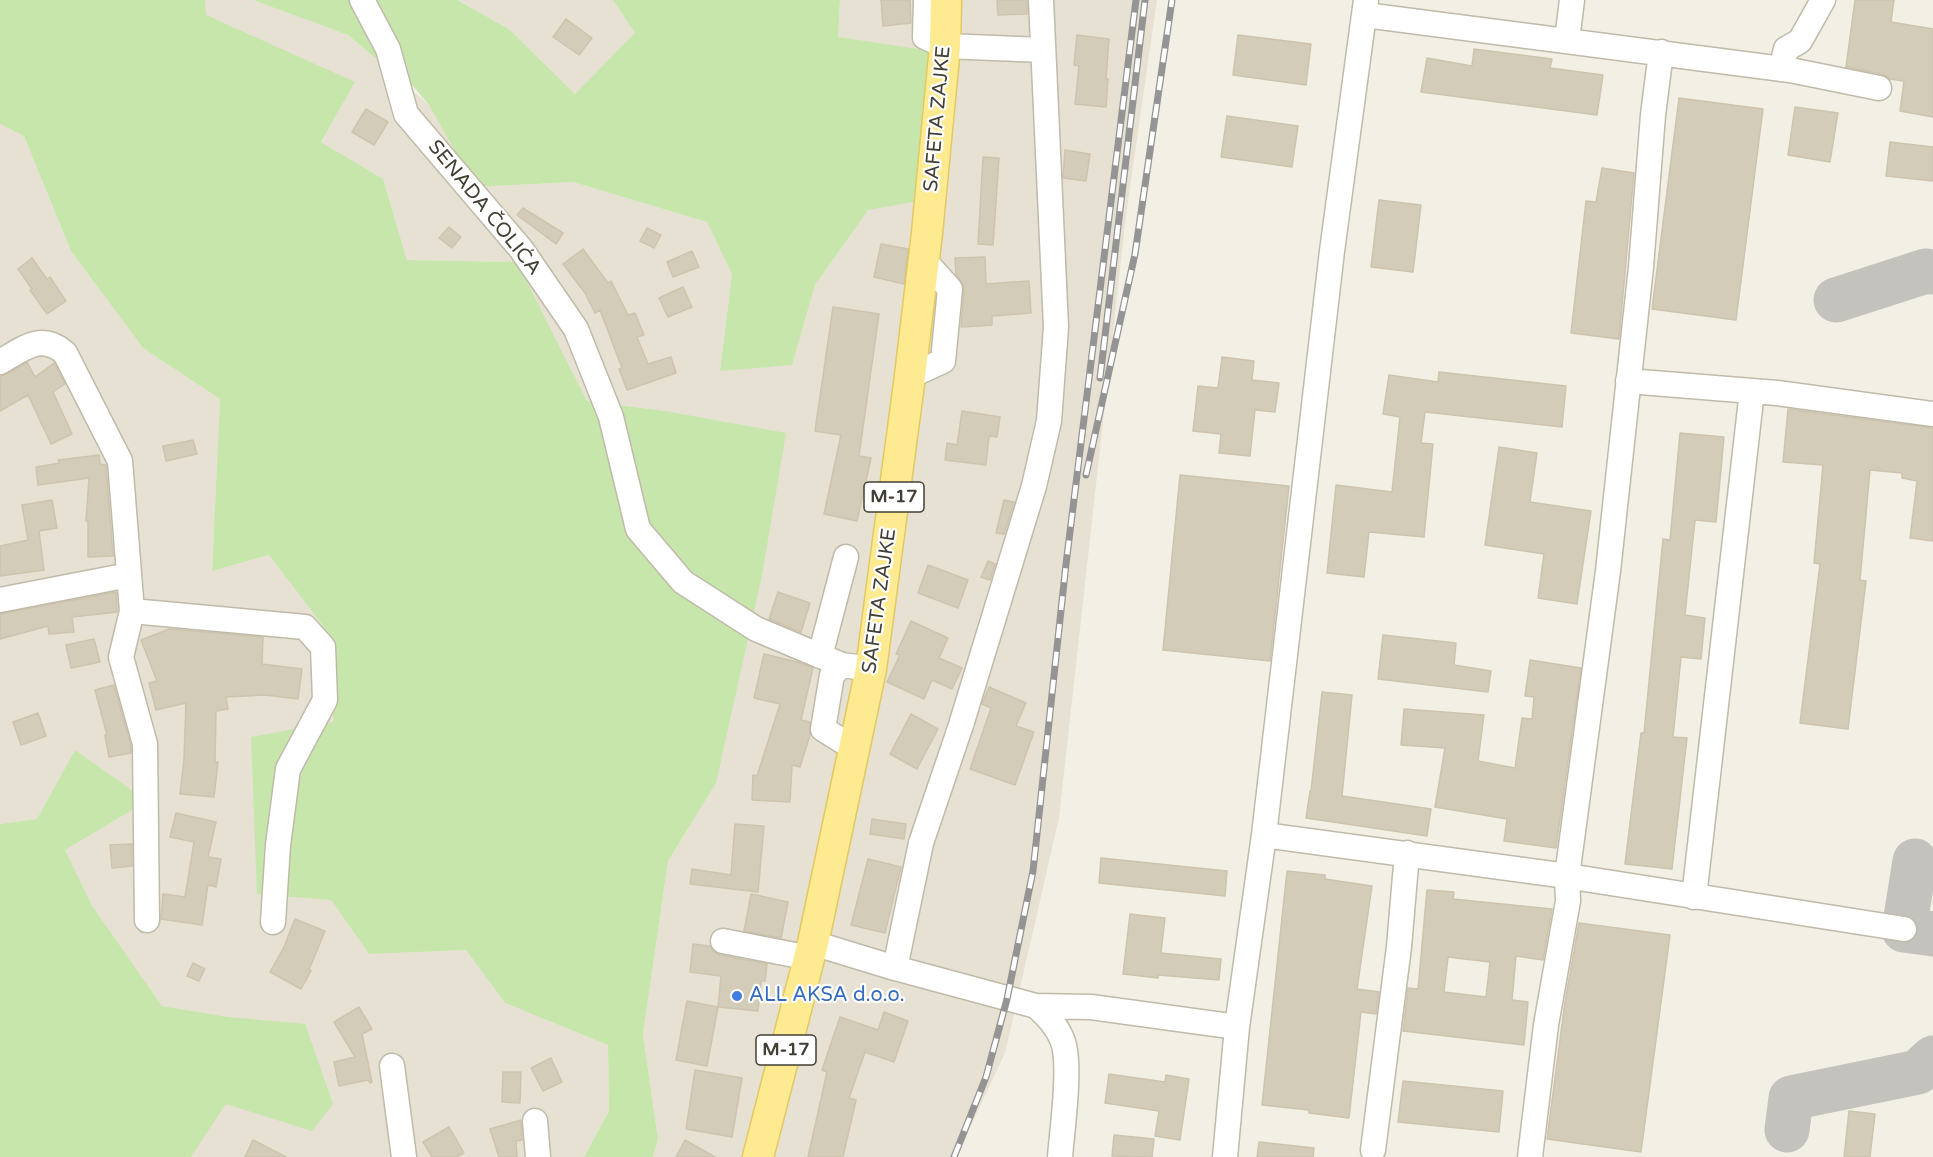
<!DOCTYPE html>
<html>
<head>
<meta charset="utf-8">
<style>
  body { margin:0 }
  canvas { display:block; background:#f2efe4 }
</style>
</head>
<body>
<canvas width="1933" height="1157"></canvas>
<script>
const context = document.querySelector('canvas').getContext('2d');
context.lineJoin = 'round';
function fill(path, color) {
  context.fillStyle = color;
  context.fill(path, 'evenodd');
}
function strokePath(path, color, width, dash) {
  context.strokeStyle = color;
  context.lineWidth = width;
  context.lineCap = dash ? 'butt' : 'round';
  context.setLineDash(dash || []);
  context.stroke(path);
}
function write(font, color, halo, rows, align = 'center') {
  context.font = font + ' "Varela Round",sans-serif';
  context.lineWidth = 4.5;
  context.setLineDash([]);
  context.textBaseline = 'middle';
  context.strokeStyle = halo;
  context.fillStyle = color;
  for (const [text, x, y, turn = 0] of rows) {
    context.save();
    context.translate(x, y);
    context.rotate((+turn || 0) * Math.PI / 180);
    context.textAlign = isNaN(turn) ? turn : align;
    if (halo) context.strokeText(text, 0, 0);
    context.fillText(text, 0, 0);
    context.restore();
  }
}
fill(new Path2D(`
  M 203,0 L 253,0 L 348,35 L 429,105 L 476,187 L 573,182 L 707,222 L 732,274 L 720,370 L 792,365 L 815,285 L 868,209 L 918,200 L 838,37 L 840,0 L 1157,0 L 1126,215 L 1059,818 L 1005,1053 L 956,1157 L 653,1157 L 658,1139 L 643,1034 L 668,861 L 716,783 L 665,411 L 587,401 L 517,262 L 407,260 L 383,179 L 321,142 L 355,82 L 200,15 Z
  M 457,0 L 613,0 L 635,33 L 575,94 L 509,29 Z
  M 0,124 L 24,136 L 71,251 L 143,348 L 220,399 L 212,571 L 269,555 L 333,639 L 331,900 L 369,954 L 466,950 L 505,1003 L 608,1045 L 609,1111 L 584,1157 L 191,1157 L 226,1104 L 305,1025 L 229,1017 L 162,1006 L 91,904 L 64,850 L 146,801 L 75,750 L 37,819 L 0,824 Z`), '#e6e1d2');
fill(new Path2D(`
  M 0,0 L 205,0 L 206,15 L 355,82 L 321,142 L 383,179 L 407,260 L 517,262 L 587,401 L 665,411 L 786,433 L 762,575 L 716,783 L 668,861 L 643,1034 L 658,1139 L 653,1157 L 584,1157 L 609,1111 L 608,1045 L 505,1003 L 466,950 L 369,954 L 331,900 L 257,894 L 251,737 L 333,722 L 333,639 L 269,555 L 212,571 L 220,399 L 143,348 L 71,251 L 24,136 L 0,124 Z
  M 253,0 L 362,0 L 395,75 L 348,35 Z
  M 375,0 L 457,0 L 509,29 L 575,94 L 635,33 L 613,0 L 840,0 L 838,37 L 932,51 L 918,201 L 868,210 L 815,285 L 792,365 L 720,371 L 732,274 L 707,222 L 573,182 L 475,187 L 429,105 L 403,74 Z
  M 75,750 L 147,801 L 65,850 L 91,904 L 162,1006 L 229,1017 L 305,1024 L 333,1104 L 312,1131 L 226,1104 L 191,1157 L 0,1157 L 0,824 L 37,819 Z`), '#c6e6ac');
strokePath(new Path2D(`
  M 1836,300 L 1926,271 L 1933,272
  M 1915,861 L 1904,930 L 1933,934
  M 1787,1130 L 1791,1098 L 1918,1072 L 1933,1058`), '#c3c2bc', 45);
const building = new Path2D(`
  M 881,0 L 910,0 L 911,23 L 883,26 Z
  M 997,0 L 1027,0 L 1027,14 L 998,15 Z
  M 1855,0 L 1894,0 L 1891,22 L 1933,29 L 1933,117 L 1900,111 L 1904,81 L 1890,79 L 1882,74 L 1846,67 Z
  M 566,19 L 592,38 L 579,55 L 553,37 Z
  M 1077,35 L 1109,39 L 1106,79 L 1108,79 L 1106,107 L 1075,104 L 1079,66 L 1074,65 Z
  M 1238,35 L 1311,44 L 1306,85 L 1233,75 Z
  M 1474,49 L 1552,59 L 1550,68 L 1603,75 L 1597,115 L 1421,92 L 1427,58 L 1472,66 Z
  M 1679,98 L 1763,109 L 1736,320 L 1652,309 Z
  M 1795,107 L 1838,113 L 1830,162 L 1788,155 Z
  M 366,109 L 388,122 L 374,145 L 352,132 Z
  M 1227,116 L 1298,126 L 1292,167 L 1221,157 Z
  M 1890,142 L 1933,147 L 1933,181 L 1886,176 Z
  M 1065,150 L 1090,154 L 1086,181 L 1063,178 Z
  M 983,157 L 999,158 L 993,245 L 978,244 Z
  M 1602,168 L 1634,173 L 1619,339 L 1571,333 L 1586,201 L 1596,202 Z
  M 1379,200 L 1421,205 L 1413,272 L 1371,267 Z
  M 523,208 L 563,233 L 556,244 L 517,215 Z
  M 449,227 L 461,237 L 452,248 L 439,238 Z
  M 647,228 L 661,235 L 654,248 L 640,241 Z
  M 881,244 L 908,249 L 904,284 L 874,277 Z
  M 583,249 L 608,283 L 611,281 L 628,315 L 635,313 L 644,335 L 637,337 L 648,364 L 671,357 L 676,373 L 627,390 L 619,369 L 622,368 L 600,310 L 595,313 L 585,293 L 563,264 Z
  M 692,251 L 699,267 L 673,277 L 667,262 Z
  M 985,257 L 986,284 L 1029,281 L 1031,313 L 992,316 L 992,325 L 961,327 L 964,290 L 963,284 L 956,274 L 955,258 Z
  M 32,258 L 47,279 L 50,277 L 66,301 L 47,314 L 30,290 L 32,289 L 18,269 Z
  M 683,287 L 692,307 L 668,317 L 659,298 Z
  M 833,307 L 879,314 L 859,456 L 871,458 L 857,521 L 824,514 L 841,435 L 815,431 Z
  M 1222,357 L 1254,361 L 1252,380 L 1279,383 L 1275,412 L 1255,410 L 1250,456 L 1219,453 L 1221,434 L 1193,431 L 1198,386 L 1218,388 Z
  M 27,362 L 35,377 L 54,363 L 65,384 L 53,392 L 72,434 L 51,444 L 28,395 L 0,411 L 0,376 L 7,374 Z
  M 1439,372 L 1566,386 L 1562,427 L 1425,412 L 1421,443 L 1433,444 L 1424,537 L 1369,532 L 1364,577 L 1327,573 L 1336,485 L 1392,492 L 1400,417 L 1383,414 L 1389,375 L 1438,382 Z
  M 1788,409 L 1933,428 L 1933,541 L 1910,538 L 1917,481 L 1902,478 L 1902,473 L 1870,470 L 1860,580 L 1866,581 L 1848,729 L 1800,723 L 1820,564 L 1814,563 L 1823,465 L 1783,462 Z
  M 962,411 L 1000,417 L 997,437 L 989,436 L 986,465 L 945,460 L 947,443 L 957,445 Z
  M 1680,433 L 1724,437 L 1716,522 L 1695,520 L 1685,615 L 1705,618 L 1701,659 L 1681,657 L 1673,737 L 1687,738 L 1672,869 L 1625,864 L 1641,733 L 1644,733 L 1663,539 L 1670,540 Z
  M 193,440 L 197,454 L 166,461 L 163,446 Z
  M 1499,447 L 1537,453 L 1530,502 L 1591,511 L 1577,604 L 1538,598 L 1544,554 L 1485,545 Z
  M 99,455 L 100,464 L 106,465 L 113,556 L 88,557 L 88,521 L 86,521 L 89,478 L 38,485 L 36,467 L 60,463 L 58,460 Z
  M 1180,475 L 1289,486 L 1270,661 L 1163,650 Z
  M 52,500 L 57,528 L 39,531 L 44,570 L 0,576 L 0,546 L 28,540 L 22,505 Z
  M 1004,500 L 1014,502 L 1004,534 L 996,533 Z
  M 988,561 L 995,564 L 990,580 L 981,577 Z
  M 928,565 L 968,580 L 958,608 L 918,593 Z
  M 116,592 L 117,612 L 72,617 L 74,632 L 49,634 L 48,626 L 0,639 L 0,614 Z
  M 778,592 L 810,603 L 801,632 L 769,619 Z
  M 911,621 L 948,638 L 939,658 L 962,668 L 952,689 L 932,680 L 924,699 L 887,682 L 900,655 L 896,654 Z
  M 169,629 L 263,637 L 262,664 L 302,669 L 298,699 L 265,695 L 226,697 L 228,709 L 216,711 L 215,762 L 218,762 L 214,797 L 180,794 L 184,759 L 186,703 L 156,710 L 149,683 L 157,681 L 141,640 Z
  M 1383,635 L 1456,643 L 1454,665 L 1491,671 L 1488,692 L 1378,679 Z
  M 94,639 L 100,662 L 71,668 L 66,645 Z
  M 764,654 L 801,663 L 813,668 L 801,720 L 810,722 L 810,735 L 800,767 L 792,765 L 790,802 L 752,800 L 753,775 L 757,776 L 780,704 L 754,698 Z
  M 1530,660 L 1581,668 L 1556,848 L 1504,841 L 1507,819 L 1435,807 L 1445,748 L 1401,745 L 1404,709 L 1484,715 L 1478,761 L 1515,768 L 1522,718 L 1532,719 L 1534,697 L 1525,696 Z
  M 114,685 L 131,746 L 131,753 L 109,757 L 105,735 L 107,735 L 95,690 Z
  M 989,687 L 1026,703 L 1016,726 L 1034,732 L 1015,785 L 970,769 L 991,708 L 982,704 Z
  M 1322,692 L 1352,695 L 1342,796 L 1431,809 L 1427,836 L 1306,818 L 1310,791 L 1311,791 Z
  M 38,713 L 46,736 L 21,745 L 13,722 Z
  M 911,714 L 938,729 L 917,769 L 890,754 Z
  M 176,813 L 216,822 L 208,857 L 221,859 L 216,887 L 208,885 L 202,925 L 161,919 L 163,894 L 185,897 L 194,842 L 170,837 Z
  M 872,819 L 906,824 L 904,839 L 870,834 Z
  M 735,824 L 764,826 L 758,892 L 690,884 L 692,869 L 731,875 Z
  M 132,844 L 132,866 L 112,868 L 110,845 Z
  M 1101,858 L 1227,871 L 1225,896 L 1099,883 Z
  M 868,859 L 901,867 L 885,933 L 851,925 Z
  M 1287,871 L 1325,875 L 1325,879 L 1372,886 L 1357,989 L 1379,992 L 1376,1014 L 1361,1012 L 1349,1118 L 1309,1113 L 1309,1110 L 1262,1105 Z
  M 1427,890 L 1454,892 L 1453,899 L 1552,909 L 1543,960 L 1516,956 L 1512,1000 L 1528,1002 L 1524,1045 L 1403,1031 L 1408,988 L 1418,989 ZM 1448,957 L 1490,962 L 1486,997 L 1444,992 Z
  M 751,894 L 788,902 L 781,938 L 744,931 Z
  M 1130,914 L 1165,918 L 1161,953 L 1221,959 L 1219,980 L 1158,975 L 1158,978 L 1123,974 Z
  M 295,919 L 325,931 L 309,970 L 311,971 L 301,989 L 270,972 L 284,947 Z
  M 1579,923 L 1670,935 L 1641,1152 L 1547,1139 L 1565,1002 Z
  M 693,944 L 710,946 L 714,952 L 720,955 L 767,964 L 765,981 L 761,981 L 758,1011 L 718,1007 L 721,976 L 690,972 Z
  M 193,963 L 205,969 L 199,981 L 187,976 Z
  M 687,1001 L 718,1007 L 707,1066 L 676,1060 Z
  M 359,1007 L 372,1029 L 362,1034 L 372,1082 L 370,1083 L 368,1080 L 339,1086 L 334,1062 L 355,1057 L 334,1022 Z
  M 884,1012 L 908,1021 L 894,1062 L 865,1052 L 849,1098 L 856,1100 L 843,1157 L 808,1157 L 827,1072 L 822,1070 L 840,1017 L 878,1030 Z
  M 551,1058 L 562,1082 L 543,1091 L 531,1068 Z
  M 695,1070 L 742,1078 L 732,1137 L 686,1129 Z
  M 503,1072 L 521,1072 L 520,1103 L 502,1102 Z
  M 1109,1074 L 1165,1082 L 1166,1075 L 1189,1079 L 1180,1140 L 1155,1136 L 1159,1111 L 1105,1103 Z
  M 1403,1081 L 1503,1091 L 1499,1132 L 1398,1122 Z
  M 1849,1111 L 1875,1114 L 1870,1157 L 1844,1157 Z
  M 521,1120 L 522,1140 L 516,1141 L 517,1157 L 499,1157 L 490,1129 Z
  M 449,1127 L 464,1153 L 456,1157 L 432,1157 L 423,1142 Z
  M 1114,1135 L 1154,1139 L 1152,1157 L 1112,1156 Z
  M 253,1140 L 286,1157 L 245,1157 Z
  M 685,1140 L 715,1157 L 676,1157 Z
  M 1259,1142 L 1314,1148 L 1313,1157 L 1257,1157 Z`);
fill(building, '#d3ccb9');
strokePath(building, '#cec4ad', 1.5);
const minor = new Path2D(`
  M 362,0 L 388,49 L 406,114 L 521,249 L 576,329 L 611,417 L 638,529 L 683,582 L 756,629 L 842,665 L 871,669
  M 926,0 L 925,37 L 945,46 L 1043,50
  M 1365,15 L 1790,70 L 1879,88
  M 1567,40 L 1572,0
  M 1781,69 L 1786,49 L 1800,41 L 1823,0
  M 0,362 C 23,349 41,332 65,353 L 120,461 L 132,611 L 121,657 L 145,744 L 147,920
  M 910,376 L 943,361 L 950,289 L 924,260
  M 1628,381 L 1777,393 L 1933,414
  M 0,600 L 129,575
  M 132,611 L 305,627 L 323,647 L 325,700 L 288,769 L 278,845 L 273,922
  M 820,656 L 846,557
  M 842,665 L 832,675 L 823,729 L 855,749
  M 1264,835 L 1567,876 L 1904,929
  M 1694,897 L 1752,391
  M 723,941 L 810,958
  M 813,943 L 895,968 L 921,843 L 961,725 L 1034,486 L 1049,421 L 1056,327 L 1041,0
  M 895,968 L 1036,1006 L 1091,1007 L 1237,1027
  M 1036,1006 C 1047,1016 1056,1025 1062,1039 C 1072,1062 1062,1130 1060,1157
  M 392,1066 L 404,1157
  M 535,1121 L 538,1157
  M 1373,1150 L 1399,947 L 1407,853
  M 1225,1157 L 1237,1027 L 1264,835 L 1332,251 L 1366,0
  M 1530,1157 L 1546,1025 L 1568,901 L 1567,876 L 1608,571 L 1641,267 L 1653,115 L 1661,52`);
const major = new Path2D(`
  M 758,1157 L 813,943 L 871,669 L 910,376 L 927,233 L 945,46 L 946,0`);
strokePath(minor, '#c0baa9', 27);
strokePath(major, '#e2c961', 33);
strokePath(minor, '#fff', 24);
strokePath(major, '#fdea91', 30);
const rail = new Path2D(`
  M 1100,378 L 1145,0
  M 1086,475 L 1135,254 L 1172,0
  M 954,1157 L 986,1077 L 1007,999 L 1033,871 L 1066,564 L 1136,0`);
strokePath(rail, '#949494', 7);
strokePath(rail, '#fff', 4.5, [14]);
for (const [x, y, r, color] of [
  [737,996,6,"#3f7fe0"]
]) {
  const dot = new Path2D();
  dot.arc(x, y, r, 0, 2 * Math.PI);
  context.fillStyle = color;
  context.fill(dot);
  strokePath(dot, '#fff', 2);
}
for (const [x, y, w] of [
  [894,497,60],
  [786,1050,60]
]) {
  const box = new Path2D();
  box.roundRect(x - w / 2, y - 15, w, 30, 4.5);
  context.fillStyle = '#fff';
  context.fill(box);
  strokePath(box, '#433f34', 1.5);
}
write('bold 18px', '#433f34', null, [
  ["M-17",894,497],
  ["M-17",786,1050]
]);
write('20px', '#433f34', '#fff', [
  ["SAFETA ZAJKE",938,119,-85],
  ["SENADA ČOLIĆA",484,208,51],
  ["SAFETA ZAJKE",880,601,-82]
]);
write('20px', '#366cbe', '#fff', [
  ["ALL AKSA d.o.o.",749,996]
], 'left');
</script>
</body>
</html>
